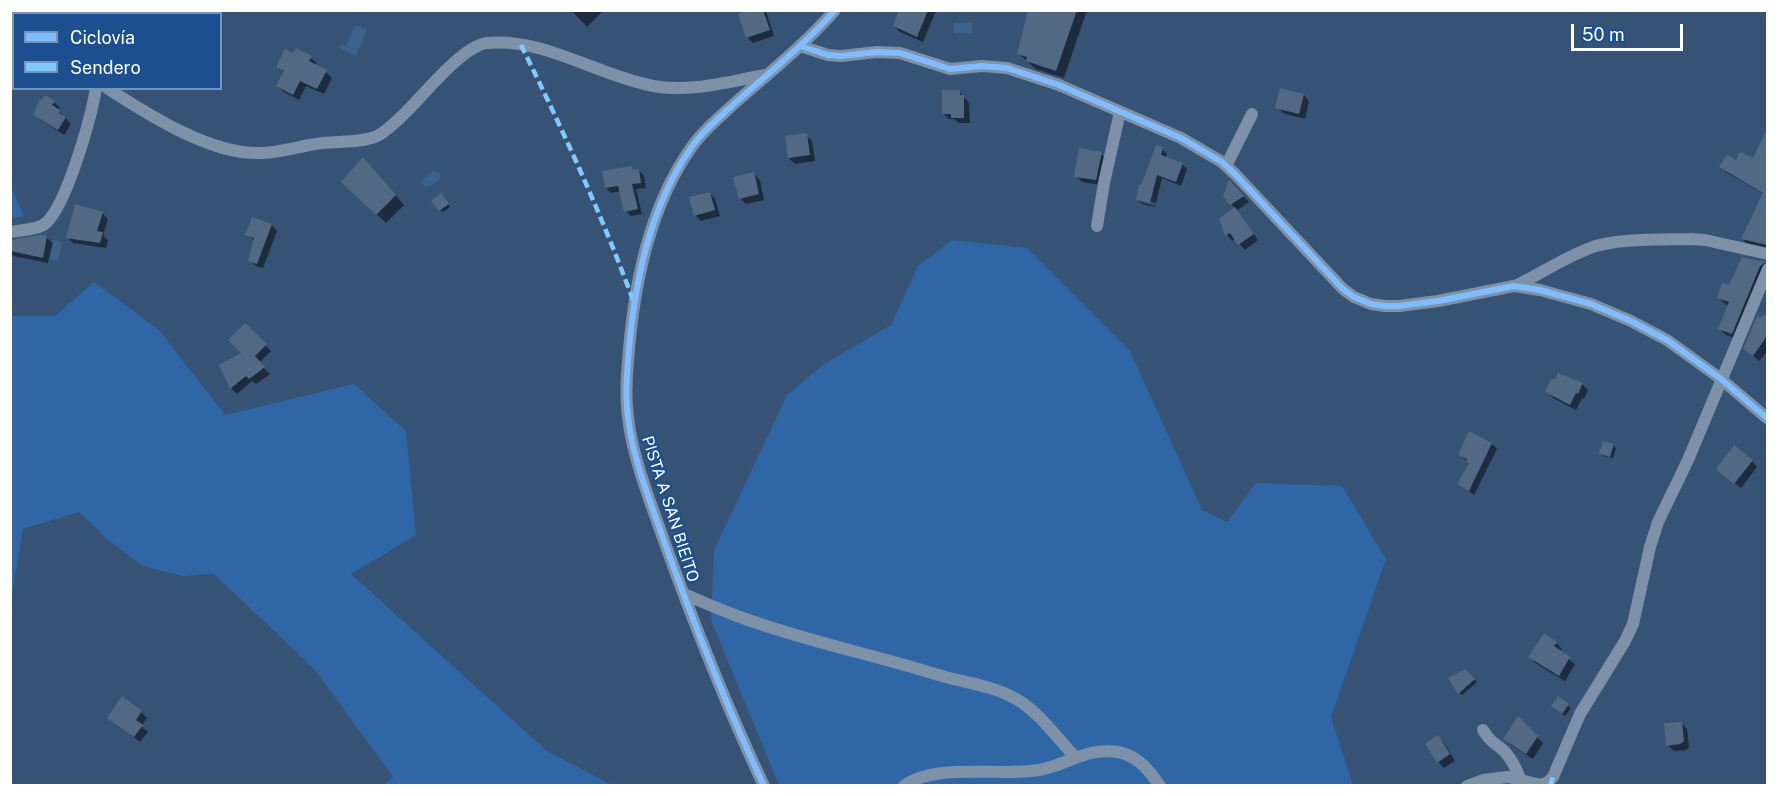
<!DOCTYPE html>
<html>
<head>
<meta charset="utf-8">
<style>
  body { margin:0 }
  #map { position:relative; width:1778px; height:796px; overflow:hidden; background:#365274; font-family:"Public Sans",sans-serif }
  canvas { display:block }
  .frame { position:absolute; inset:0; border:12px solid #fff; pointer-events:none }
  .legend { position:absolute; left:12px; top:12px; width:210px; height:78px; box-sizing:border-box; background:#1b4f8f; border:2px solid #7695bc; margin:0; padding:8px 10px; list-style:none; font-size:18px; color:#fff }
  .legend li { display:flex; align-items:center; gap:12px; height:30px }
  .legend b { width:30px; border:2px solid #7695bc }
  .scale { position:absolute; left:1571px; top:24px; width:112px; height:27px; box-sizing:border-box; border:3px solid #fff; border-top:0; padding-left:8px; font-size:18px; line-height:21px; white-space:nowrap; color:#fff; -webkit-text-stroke:4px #1b4f8f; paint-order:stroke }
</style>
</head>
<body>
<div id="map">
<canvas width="1778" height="796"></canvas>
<div class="frame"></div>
<ul class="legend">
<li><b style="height:8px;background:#80bcff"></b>Ciclovía</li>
<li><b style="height:8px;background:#80caff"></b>Sendero</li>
</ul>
<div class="scale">50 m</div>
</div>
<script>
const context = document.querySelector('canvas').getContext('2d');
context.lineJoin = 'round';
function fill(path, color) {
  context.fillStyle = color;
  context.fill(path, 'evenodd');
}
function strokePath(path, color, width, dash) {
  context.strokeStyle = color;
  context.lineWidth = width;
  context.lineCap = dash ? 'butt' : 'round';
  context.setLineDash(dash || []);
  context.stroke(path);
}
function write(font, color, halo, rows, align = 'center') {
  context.font = font + ' "Public Sans",sans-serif';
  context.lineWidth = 4.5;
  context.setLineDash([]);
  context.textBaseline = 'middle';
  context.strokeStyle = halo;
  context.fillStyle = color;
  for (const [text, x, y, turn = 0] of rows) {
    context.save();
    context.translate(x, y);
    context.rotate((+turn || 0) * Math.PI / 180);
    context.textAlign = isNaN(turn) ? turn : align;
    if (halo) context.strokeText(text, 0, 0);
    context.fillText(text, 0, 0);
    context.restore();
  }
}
fill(new Path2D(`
  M 10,187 L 11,187 L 24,216 L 11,218 Z
  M 952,240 L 1027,248 L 1130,351 L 1202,510 L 1227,522 L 1256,483 L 1342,486 L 1386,559 L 1331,717 L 1353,785 L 779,785 L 711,620 L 714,550 L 787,395 L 824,364 L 891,325 L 918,266 Z
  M 94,282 L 159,330 L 225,415 L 354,384 L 406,431 L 416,535 L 351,574 L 547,751 L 612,785 L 383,785 L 393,777 L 315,670 L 214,574 L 182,576 L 143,566 L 107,539 L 79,512 L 23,529 L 11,600 L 11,316 L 55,316 Z`), '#2f66a5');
fill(new Path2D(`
  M 954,23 L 972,23 L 972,33 L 954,33 Z
  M 355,25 L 367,30 L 356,56 L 339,48 L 341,44 L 346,46 Z
  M 433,171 L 440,173 L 440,179 L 431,186 L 425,187 L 422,183 L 423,179 Z
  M 57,240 L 62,243 L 58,261 L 48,259 L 51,241 Z`), '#3b618d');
fill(new Path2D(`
  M 571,10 L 604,10 L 587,27 Z
  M 753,10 L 764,10 L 767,14 L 774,36 L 753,43 L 747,37 Z
  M 901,10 L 936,11 L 923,42 L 900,32 L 894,26 Z
  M 1029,10 L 1087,10 L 1064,78 L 1036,69 L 1018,53 Z
  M 10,27 L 14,31 L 14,35 L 10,37 Z
  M 311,58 L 317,63 L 315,66 L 326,72 L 332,78 L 324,94 L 306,86 L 299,100 L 284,92 L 278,86 L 285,73 L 278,67 Z
  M 959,91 L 969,103 L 970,123 L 959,123 L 954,119 L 949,119 L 943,113 Z
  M 1304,95 L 1309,101 L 1305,119 L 1283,113 L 1277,107 Z
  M 54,102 L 60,108 L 58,110 L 71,124 L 64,135 L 41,120 L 35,115 Z
  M 1767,124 L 1768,250 L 1748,245 L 1743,239 L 1764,194 L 1726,172 L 1721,167 L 1736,162 L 1754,160 L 1766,136 Z
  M 806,135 L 812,141 L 815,161 L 795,164 L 789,158 Z
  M 1162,149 L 1167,154 L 1166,158 L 1182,164 L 1187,169 L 1181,186 L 1162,178 L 1156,203 L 1141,199 L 1141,202 L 1156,206 L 1155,207 L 1142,204 L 1137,199 Z
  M 1101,154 L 1107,159 L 1102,185 L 1082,182 L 1076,176 Z
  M 372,168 L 404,205 L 386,223 L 343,182 Z
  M 632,168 L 635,171 L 639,170 L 644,176 L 646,188 L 636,189 L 642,214 L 631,216 L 626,211 L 621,191 L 611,193 L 606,188 Z
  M 754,174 L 760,180 L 764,200 L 746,204 L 740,198 Z
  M 1230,183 L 1249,202 L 1236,211 L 1258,240 L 1245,250 L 1235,239 L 1232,241 L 1227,235 L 1221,219 L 1236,209 L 1224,196 Z
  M 710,193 L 715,199 L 720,216 L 701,221 L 695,215 Z
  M 444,198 L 450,207 L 443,212 L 440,210 Z
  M 102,213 L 108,219 L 103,235 L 108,240 L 106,248 L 73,243 L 67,237 Z
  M 253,219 L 272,225 L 277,231 L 263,268 L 256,266 L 250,260 L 255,241 L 247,234 Z
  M 40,237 L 47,238 L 53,243 L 48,263 L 13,256 L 10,253 L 10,241 Z
  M 1743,258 L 1764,263 L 1768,267 L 1738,339 L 1726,335 L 1720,329 L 1729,305 L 1725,304 L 1719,298 L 1729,287 Z
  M 1768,315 L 1768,351 L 1759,361 L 1745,349 L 1759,316 L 1761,319 Z
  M 245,325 L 271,351 L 259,363 L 270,374 L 256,384 L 252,381 L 237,394 L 231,388 L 222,370 L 244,354 Z
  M 1559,375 L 1583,385 L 1588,390 L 1584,399 L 1582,398 L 1576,410 L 1553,398 L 1547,392 Z
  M 1492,444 L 1497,449 L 1474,495 L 1459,484 L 1470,464 L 1460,455 Z
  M 1613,445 L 1616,448 L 1613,458 L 1603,456 L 1601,453 Z
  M 1752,461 L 1757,467 L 1741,488 L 1724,475 Z
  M 1556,643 L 1562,649 L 1559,652 L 1575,664 L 1565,681 L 1535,663 L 1530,657 Z
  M 1464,671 L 1477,682 L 1462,695 L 1459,693 Z
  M 1559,698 L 1571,708 L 1565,716 L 1555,709 Z
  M 141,712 L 147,718 L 141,726 L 148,732 L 140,742 L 109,718 Z
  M 1518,719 L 1543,743 L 1533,759 L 1511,745 L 1505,739 Z
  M 1681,723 L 1687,729 L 1689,747 L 1686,750 L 1674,751 L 1668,745 Z
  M 1438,737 L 1444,743 L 1455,761 L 1444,768 L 1438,762 Z`), '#0007');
fill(new Path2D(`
  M 748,10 L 763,10 L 770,30 L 746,38 L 738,14 Z
  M 899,10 L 928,10 L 917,37 L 893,26 Z
  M 1028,10 L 1077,10 L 1056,71 L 1026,61 L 1027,57 L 1017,54 Z
  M 296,48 L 312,56 L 309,61 L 327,70 L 317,89 L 300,81 L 293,95 L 276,86 L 284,71 L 276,67 L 285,49 L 293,53 Z
  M 1280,88 L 1304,94 L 1299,114 L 1275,108 Z
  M 942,90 L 960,90 L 960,95 L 964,95 L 964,118 L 951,118 L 951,114 L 942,114 Z
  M 45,95 L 55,101 L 52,105 L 60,110 L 59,113 L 66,117 L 58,130 L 33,115 L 40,99 L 42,100 Z
  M 1767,129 L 1767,245 L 1741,239 L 1763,193 L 1719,167 L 1727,155 L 1736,160 L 1740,152 L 1753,158 Z
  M 807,133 L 810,155 L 788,158 L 785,136 Z
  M 1156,145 L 1163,147 L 1161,155 L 1183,163 L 1176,182 L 1157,175 L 1150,203 L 1136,200 L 1139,185 L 1141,185 Z
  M 1079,148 L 1102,152 L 1096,180 L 1074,177 Z
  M 363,157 L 396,195 L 376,215 L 341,182 Z
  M 632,166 L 633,170 L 639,169 L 641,183 L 632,184 L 638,209 L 624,212 L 618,186 L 605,188 L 602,171 Z
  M 754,172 L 759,194 L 739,199 L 733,177 Z
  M 1229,180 L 1244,196 L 1230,205 L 1223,196 Z
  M 710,192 L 715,210 L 694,216 L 689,197 Z
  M 441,193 L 449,204 L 439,211 L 431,201 Z
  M 75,204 L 103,212 L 97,231 L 103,232 L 100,243 L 66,238 Z
  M 1235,207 L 1254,234 L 1238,245 L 1230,233 L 1225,236 L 1219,219 Z
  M 252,217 L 272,224 L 257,264 L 248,261 L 254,238 L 245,235 Z
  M 40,235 L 47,236 L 43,258 L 10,251 L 10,240 Z
  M 1742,257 L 1765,262 L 1760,266 L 1732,334 L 1718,329 L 1729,302 L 1717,298 L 1722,283 L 1729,285 Z
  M 1758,314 L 1760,318 L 1767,314 L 1767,336 L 1753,356 L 1743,349 Z
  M 245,323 L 267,344 L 255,356 L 265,367 L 249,379 L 246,376 L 230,389 L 219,365 L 241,353 L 228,340 Z
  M 1558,373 L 1583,383 L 1578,394 L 1576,393 L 1570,405 L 1545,392 L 1551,379 L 1555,379 Z
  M 1469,431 L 1492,443 L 1469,491 L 1457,484 L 1469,463 L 1466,462 L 1467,459 L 1458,455 Z
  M 1603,441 L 1614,444 L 1610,457 L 1599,454 Z
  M 1734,445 L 1753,460 L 1734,484 L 1716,469 Z
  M 1544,633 L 1557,642 L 1554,646 L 1570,657 L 1559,676 L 1528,657 Z
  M 1465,669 L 1475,679 L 1458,694 L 1448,678 Z
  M 122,696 L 142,711 L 136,720 L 143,725 L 134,737 L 107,718 Z
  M 1558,696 L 1569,704 L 1562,714 L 1551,706 Z
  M 1518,716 L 1538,736 L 1526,754 L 1503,739 Z
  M 1682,722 L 1684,741 L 1680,744 L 1666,746 L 1664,723 Z
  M 1438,735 L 1450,754 L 1437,763 L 1425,744 Z`), '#526984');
strokePath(new Path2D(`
  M 34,10 L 37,14
  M 800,46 L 828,55 L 841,56 L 877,52 L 900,53 L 950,69 L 982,66 L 1007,68 L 1059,85 L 1181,138 L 1222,162 L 1236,175 L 1343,289 L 1354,297 L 1371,304 L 1385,306 L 1399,306 L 1438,301 L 1514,286 L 1540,290 L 1591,304 L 1631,321 L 1667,340 L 1721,379 L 1768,419
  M 107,88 C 147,114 211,155 260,153 C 281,153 302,145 323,143 C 340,141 361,143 377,136 C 387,131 397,121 405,113 C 423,96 462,46 487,43 C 542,37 599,76 653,86 C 690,93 730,81 766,75
  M 1226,166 L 1252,114
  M 1097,226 L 1104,183 L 1120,112
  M 10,232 C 21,230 38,230 46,223 C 67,204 91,118 96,88
  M 1515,286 C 1540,274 1564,258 1590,248 C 1616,238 1664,240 1692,239 L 1705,240 L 1768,254
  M 684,594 C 703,602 723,611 743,618 C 805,641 871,654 935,674 C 963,683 996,685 1021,702 C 1042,716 1058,739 1075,757
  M 1483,730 C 1492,745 1495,742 1505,752 C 1512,760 1517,770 1520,779
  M 764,786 C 726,705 693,622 663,538 C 650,501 632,456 628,417 C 625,394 627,372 629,349 C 635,280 650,206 691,148 C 700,134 713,123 725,112 C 762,78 802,48 835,10
  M 904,786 C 935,762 1000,777 1039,770 C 1068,765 1086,747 1118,752 C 1138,756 1149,770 1160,786
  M 1467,786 L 1483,780 L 1508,777 L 1541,785 L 1548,782 L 1553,777 L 1580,714 L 1625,641 L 1633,624 L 1650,547 L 1658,522 L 1688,460 L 1768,269`), '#7d92a8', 12);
strokePath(new Path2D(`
  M 521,45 C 562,128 601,213 633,300
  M 1550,786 L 1553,777`), '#80caff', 4.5, [9, 4.5]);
strokePath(new Path2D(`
  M 800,46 L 828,55 L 841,56 L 877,52 L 900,53 L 950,69 L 982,66 L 1007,68 L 1059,85 L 1181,138 L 1222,162 L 1236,175 L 1343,289 L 1354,297 L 1371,304 L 1385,306 L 1399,306 L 1438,301 L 1514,286 L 1540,290 L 1591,304 L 1631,321 L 1667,340 L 1721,379 L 1768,419
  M 764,786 C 726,705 693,622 663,538 C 650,501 632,456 628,417 C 625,394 627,372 629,349 C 635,280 650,206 691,148 C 700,134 713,123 725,112 C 762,78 802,48 835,10`), '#80bcff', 6);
write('16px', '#fff', '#1b4f8f', [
  ["PISTA A SAN BIEITO",670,509,72]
]);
</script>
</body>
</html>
